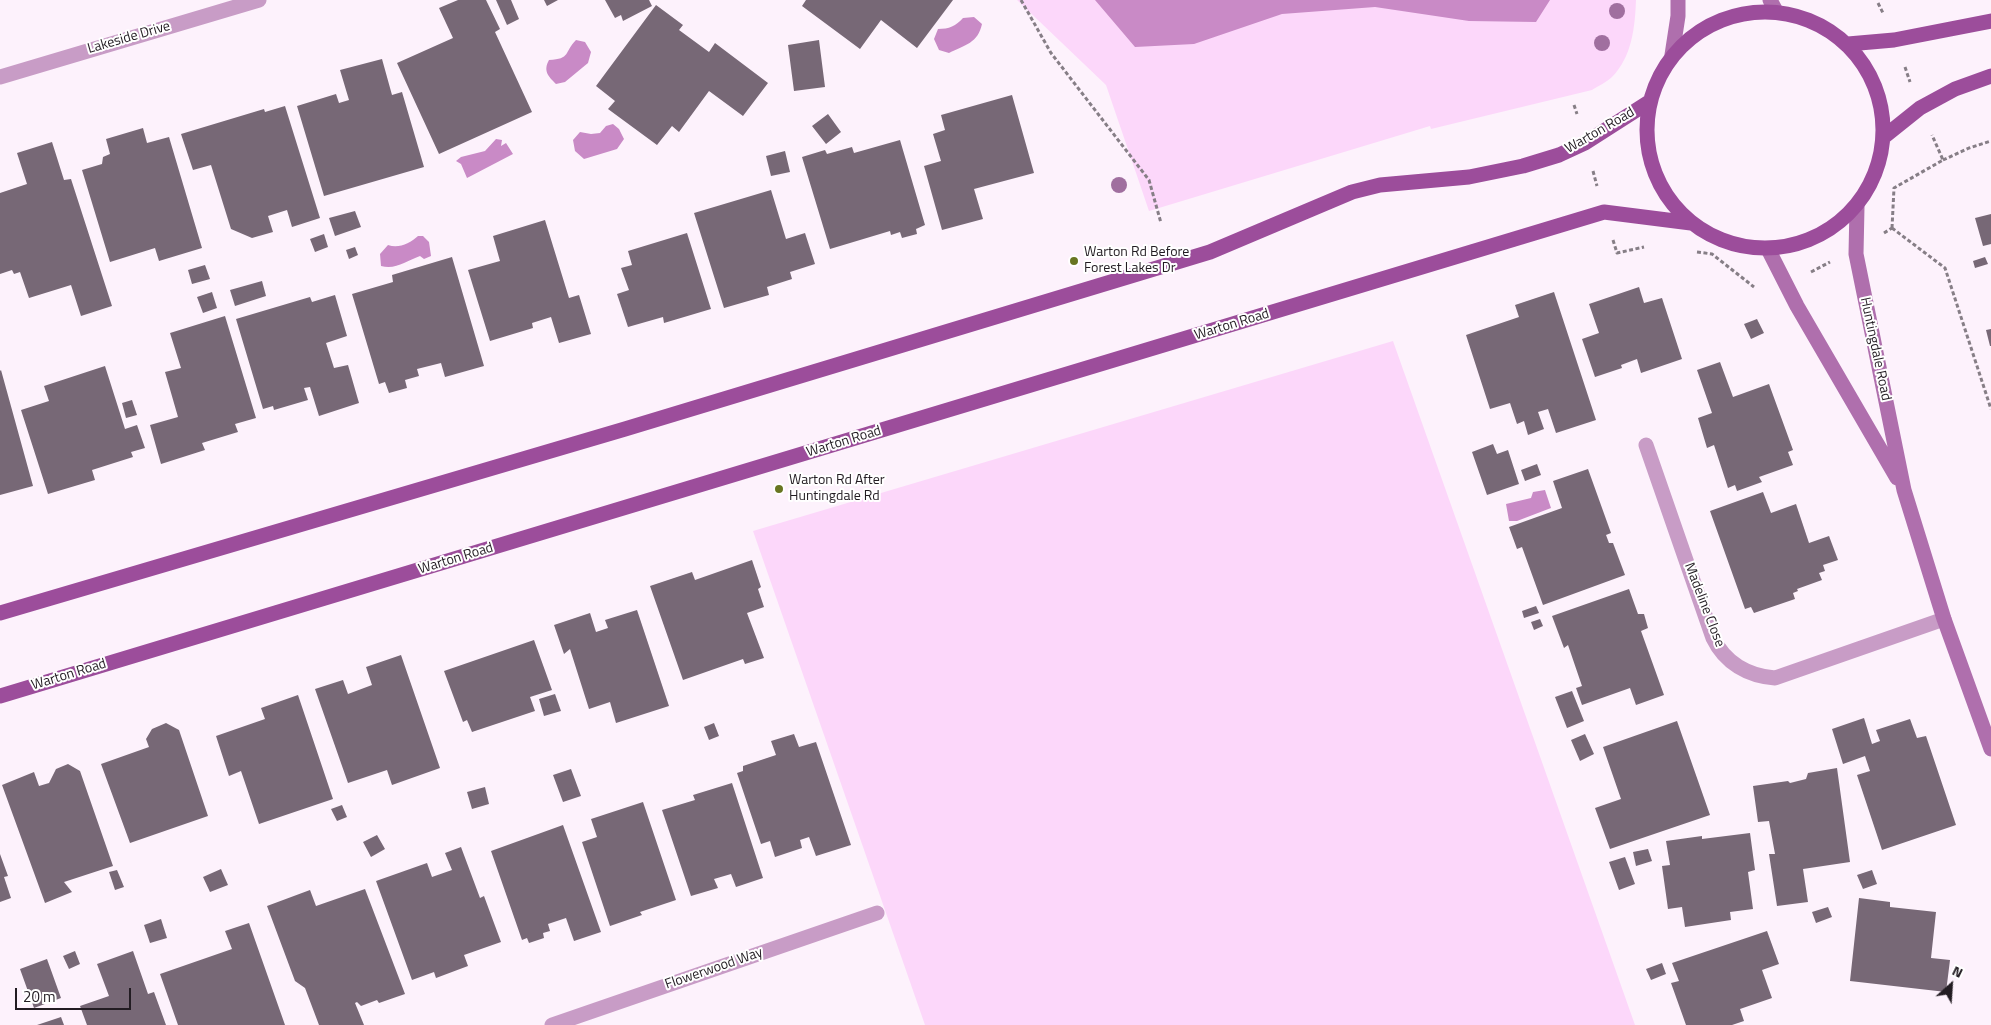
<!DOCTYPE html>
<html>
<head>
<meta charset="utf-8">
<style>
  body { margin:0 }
  #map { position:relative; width:1991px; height:1025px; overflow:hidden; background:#fdf2fc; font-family:"Titillium Web",sans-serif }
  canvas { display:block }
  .north { position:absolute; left:1926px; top:960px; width:50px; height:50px; -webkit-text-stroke:4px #fff; paint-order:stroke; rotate:26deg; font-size:14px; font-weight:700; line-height:20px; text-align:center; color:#221c22 }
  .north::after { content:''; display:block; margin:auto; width:18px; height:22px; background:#221c22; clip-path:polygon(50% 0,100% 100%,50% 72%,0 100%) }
  .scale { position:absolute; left:15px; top:988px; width:116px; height:22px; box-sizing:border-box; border:2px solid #221c22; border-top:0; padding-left:6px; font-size:15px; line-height:18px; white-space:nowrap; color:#221c22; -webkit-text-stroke:4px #fff; paint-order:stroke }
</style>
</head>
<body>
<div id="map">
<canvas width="1991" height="1025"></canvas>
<div class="north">N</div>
<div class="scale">20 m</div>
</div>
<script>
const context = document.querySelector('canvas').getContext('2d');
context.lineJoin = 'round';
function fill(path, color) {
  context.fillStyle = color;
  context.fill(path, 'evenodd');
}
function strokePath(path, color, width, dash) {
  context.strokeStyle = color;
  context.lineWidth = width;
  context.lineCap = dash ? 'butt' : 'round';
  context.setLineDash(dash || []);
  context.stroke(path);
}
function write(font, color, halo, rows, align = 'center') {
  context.font = font + ' "Titillium Web",sans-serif';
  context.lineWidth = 4;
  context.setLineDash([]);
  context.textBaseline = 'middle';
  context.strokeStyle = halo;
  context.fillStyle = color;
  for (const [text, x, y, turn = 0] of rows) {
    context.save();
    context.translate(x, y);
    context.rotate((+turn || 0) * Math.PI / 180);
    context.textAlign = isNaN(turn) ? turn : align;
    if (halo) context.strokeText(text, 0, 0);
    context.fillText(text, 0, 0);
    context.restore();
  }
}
fill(new Path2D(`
  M 1017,0 L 1636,0 C 1635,27 1632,57 1612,77 C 1607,82 1598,86 1592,90 L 1431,129 L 1430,126 L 1149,211 L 1106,85 Z
  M 1393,341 L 1635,1025 L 925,1025 L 753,531 Z`), '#fcd7fa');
fill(new Path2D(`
  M 1095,0 L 1550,0 L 1536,22 L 1469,21 L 1375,7 L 1282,14 L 1194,44 L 1135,47 Z
  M 974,17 L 982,24 C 978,43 965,45 949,53 L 939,50 L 934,39 L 938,29 C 949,29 956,26 963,18 Z
  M 576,40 L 585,42 L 591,52 L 588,63 L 565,82 L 556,84 C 548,76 543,71 549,60 C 571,59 564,52 576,40 Z
  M 613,124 L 619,129 L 624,139 L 617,149 L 584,159 L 575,151 L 573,140 L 580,132 L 591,134 L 600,133 L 606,126 Z
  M 496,139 L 502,140 L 501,146 L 506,143 L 513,154 L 467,178 L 461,164 L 456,161 L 461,157 L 485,151 Z
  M 418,236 L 423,236 L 429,242 L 431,256 L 424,259 L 420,256 C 406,261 396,270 381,266 L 380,254 L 388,245 C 399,249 410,243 418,236 Z
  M 1545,490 L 1551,508 L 1517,521 L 1509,521 L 1506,504 L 1531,498 L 1533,492 Z`), '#c98ac6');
fill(new Path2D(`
  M 458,0 L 486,0 L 500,29 L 495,32 L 532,112 L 439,154 L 397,63 L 453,38 L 439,8 Z
  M 496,0 L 511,0 L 519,19 L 507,25 Z
  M 544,0 L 558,0 L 547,6 Z
  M 605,0 L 649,0 L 652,6 L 623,21 L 621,15 L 615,18 Z
  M 806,0 L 953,0 L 917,48 L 881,20 L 860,49 L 802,6 Z
  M 656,5 L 683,25 L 679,30 L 709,52 L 715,43 L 768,83 L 743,116 L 709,91 L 679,132 L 672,126 L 657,145 L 608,109 L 615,101 L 596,86 Z
  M 819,40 L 825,87 L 794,91 L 788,45 Z
  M 382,59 L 392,95 L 402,92 L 424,167 L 324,196 L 297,106 L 336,94 L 339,103 L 349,100 L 340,70 Z
  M 1012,95 L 1034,173 L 974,189 L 983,219 L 942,230 L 924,166 L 941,161 L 933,134 L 945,130 L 941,115 Z
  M 285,106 L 320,218 L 292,227 L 287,210 L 268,216 L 273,232 L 252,238 L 231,229 L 211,165 L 193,170 L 181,134 L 264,109 L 265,112 Z
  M 828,114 L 841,132 L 826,144 L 812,126 Z
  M 143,128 L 147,143 L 169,137 L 202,248 L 159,261 L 155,248 L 110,262 L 82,170 L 102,164 L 103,157 L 110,154 L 106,139 Z
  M 900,140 L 925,225 L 916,229 L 917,234 L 902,238 L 900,232 L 891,235 L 890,231 L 830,249 L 802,157 L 825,150 L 827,154 L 852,147 L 854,153 Z
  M 52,142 L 64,180 L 71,179 L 112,306 L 81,316 L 71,285 L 29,298 L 20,272 L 14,274 L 12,270 L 0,274 L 0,193 L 27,184 L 17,153 Z
  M 785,151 L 790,172 L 771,176 L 766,156 Z
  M 771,190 L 786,239 L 805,233 L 815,264 L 790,272 L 792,279 L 767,287 L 769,295 L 724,308 L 694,213 Z
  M 355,211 L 361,227 L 335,236 L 329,218 Z
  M 1991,214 L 1991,244 L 1983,246 L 1975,218 Z
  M 545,220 L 569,298 L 579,295 L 591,334 L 559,343 L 551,317 L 532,323 L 533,328 L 490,341 L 468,270 L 500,261 L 493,236 Z
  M 687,233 L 711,309 L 664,323 L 663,317 L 628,327 L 617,294 L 629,290 L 621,268 L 632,265 L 628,251 Z
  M 324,234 L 328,247 L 315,252 L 310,239 Z
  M 355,247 L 358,255 L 349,259 L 346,250 Z
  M 452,257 L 484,366 L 445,377 L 441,363 L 417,369 L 419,376 L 405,380 L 407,388 L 389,393 L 385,382 L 379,384 L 352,294 L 393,282 L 392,275 Z
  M 1985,257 L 1988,264 L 1975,268 L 1973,261 Z
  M 205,265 L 210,279 L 192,284 L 188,270 Z
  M 262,281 L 266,296 L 235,306 L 230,290 Z
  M 1639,287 L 1644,303 L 1662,298 L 1682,359 L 1641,373 L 1637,359 L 1621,365 L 1622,368 L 1595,377 L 1582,339 L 1599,333 L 1589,304 Z
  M 212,292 L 217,308 L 203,313 L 197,297 Z
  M 1554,292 L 1596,420 L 1556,433 L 1548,409 L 1538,412 L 1544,429 L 1528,435 L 1524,421 L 1517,424 L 1510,403 L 1490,409 L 1466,335 L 1519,317 L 1515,305 Z
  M 335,295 L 347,336 L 326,343 L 334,368 L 348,365 L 359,403 L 319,416 L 310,387 L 304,388 L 308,400 L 274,410 L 273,406 L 263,409 L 236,319 L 310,297 L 312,302 Z
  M 225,316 L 256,418 L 235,424 L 238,432 L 202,443 L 205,450 L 161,464 L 150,425 L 178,417 L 165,372 L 181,368 L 170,333 Z
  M 1757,319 L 1764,333 L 1751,339 L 1744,324 Z
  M 1991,329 L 1991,346 L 1990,346 L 1986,330 Z
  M 1720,362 L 1733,397 L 1769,384 L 1793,450 L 1788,452 L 1793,465 L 1759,477 L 1762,482 L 1737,491 L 1735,485 L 1728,488 L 1714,445 L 1707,448 L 1698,418 L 1712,413 L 1697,370 Z
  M 105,366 L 125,429 L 137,425 L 145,448 L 131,452 L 133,457 L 92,470 L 95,480 L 48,494 L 21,410 L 49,401 L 44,386 Z
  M 1,370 L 33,486 L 0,495 L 0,371 Z
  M 132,400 L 137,415 L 126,418 L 122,403 Z
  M 1493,444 L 1497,454 L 1508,450 L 1519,484 L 1487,495 L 1472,452 Z
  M 1537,464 L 1541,475 L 1525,481 L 1521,470 Z
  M 1588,469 L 1611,533 L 1606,535 L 1609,543 L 1613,543 L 1625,575 L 1543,605 L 1522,547 L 1517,549 L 1509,527 L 1562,508 L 1553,481 Z
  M 1763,492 L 1771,513 L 1796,504 L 1809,543 L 1829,536 L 1838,560 L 1823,565 L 1825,571 L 1819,573 L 1822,580 L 1797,589 L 1798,591 L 1793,593 L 1795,599 L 1754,613 L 1751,607 L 1745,609 L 1710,511 Z
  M 752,560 L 761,587 L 758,589 L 764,607 L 747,613 L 764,658 L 745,664 L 743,659 L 683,680 L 650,586 L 692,572 L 695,580 Z
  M 1629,589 L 1638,614 L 1644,614 L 1648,628 L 1641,631 L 1664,695 L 1636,705 L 1630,688 L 1582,705 L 1576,688 L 1582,686 L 1568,645 L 1564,648 L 1552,616 Z
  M 1536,606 L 1539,613 L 1524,618 L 1522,611 Z
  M 637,610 L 669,706 L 616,723 L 610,702 L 589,709 L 570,649 L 564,654 L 554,625 L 590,613 L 596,632 L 608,628 L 605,620 Z
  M 1540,619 L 1543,626 L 1534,630 L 1531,622 Z
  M 534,640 L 552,690 L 530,697 L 535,711 L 472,732 L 467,720 L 463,722 L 444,671 Z
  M 401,655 L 440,768 L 392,785 L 387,770 L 348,783 L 315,689 L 343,680 L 348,694 L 372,685 L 366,667 Z
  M 1572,691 L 1584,721 L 1567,728 L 1555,697 Z
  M 555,694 L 561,711 L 544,716 L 539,699 Z
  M 298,695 L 333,799 L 259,824 L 241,771 L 229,776 L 216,736 L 265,719 L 261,708 Z
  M 1864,718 L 1872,744 L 1880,741 L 1876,730 L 1910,719 L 1917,738 L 1926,736 L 1956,825 L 1882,850 L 1857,775 L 1870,771 L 1865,756 L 1843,764 L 1832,729 Z
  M 1677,721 L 1710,815 L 1610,849 L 1595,808 L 1621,799 L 1603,747 Z
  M 166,723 L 179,730 L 208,816 L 130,843 L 101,764 L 149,747 L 146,739 L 152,729 Z
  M 714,723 L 719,736 L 709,740 L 704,727 Z
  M 794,734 L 799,747 L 816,742 L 851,845 L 816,856 L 809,837 L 800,840 L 802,848 L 775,857 L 770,841 L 761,844 L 737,773 L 743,771 L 743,766 L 776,755 L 771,741 Z
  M 1585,734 L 1594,754 L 1580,761 L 1571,740 Z
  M 68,764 L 80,771 L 113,866 L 64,882 L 72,892 L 45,903 L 2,785 L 34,772 L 39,786 L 49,783 L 56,769 Z
  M 1837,768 L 1850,862 L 1803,869 L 1808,902 L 1777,906 L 1769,854 L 1775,854 L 1769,821 L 1758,822 L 1753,786 L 1788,781 L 1790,783 L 1806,779 L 1808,773 Z
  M 571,769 L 581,796 L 563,802 L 553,775 Z
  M 732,783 L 763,878 L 736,887 L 731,874 L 714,879 L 718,888 L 691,896 L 662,810 L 695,800 L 693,795 Z
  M 485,787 L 489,804 L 472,809 L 467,792 Z
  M 643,802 L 676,900 L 640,912 L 642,915 L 610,926 L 582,842 L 597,837 L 591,819 Z
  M 342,805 L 347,817 L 337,821 L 331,809 Z
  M 563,825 L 601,932 L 574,941 L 566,918 L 548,924 L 550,931 L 543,933 L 544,938 L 529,943 L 527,938 L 522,940 L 491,851 Z
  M 1750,833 L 1755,870 L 1748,872 L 1753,909 L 1730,912 L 1731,920 L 1685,927 L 1682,907 L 1668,909 L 1662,866 L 1670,865 L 1666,841 L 1702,836 L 1702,839 Z
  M 377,835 L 385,849 L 371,857 L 363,842 Z
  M 461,847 L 480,898 L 484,896 L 501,942 L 464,955 L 468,966 L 436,978 L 434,972 L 412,980 L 376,881 L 427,863 L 432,877 L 452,870 L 445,853 Z
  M 1648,849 L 1652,861 L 1636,866 L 1633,852 Z
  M 0,854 L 8,876 L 4,877 L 11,898 L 0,902 Z
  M 1625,857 L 1635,884 L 1619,890 L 1609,862 Z
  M 221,869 L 228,885 L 210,892 L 203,877 Z
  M 117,870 L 124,887 L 115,890 L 109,872 Z
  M 1872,870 L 1877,884 L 1863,889 L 1857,875 Z
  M 365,889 L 405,994 L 379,1003 L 377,1000 L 361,1006 L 357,1002 L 355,1003 L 364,1025 L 319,1025 L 305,988 L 295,981 L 267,906 L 310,890 L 316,906 Z
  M 1859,898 L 1890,902 L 1890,907 L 1936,912 L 1931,958 L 1950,960 L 1946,992 L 1850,981 Z
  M 1828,907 L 1832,917 L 1816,923 L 1812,912 Z
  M 161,919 L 167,938 L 150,943 L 144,925 Z
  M 249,923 L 285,1025 L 178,1025 L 160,974 L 232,949 L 225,931 Z
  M 1767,931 L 1779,964 L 1762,970 L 1772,998 L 1740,1009 L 1744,1021 L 1732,1025 L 1686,1025 L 1671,983 L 1679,981 L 1672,963 Z
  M 75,951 L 80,964 L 69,969 L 63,956 Z
  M 133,951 L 148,994 L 154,992 L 166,1025 L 87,1025 L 80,1006 L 109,996 L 97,964 Z
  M 47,959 L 61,998 L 34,1008 L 20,969 Z
  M 1662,963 L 1666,974 L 1651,980 L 1646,969 Z
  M 61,1017 L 64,1025 L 37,1025 Z`), '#776876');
strokePath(new Path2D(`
  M 1021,0 L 1051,53 L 1149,180 L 1161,223
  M 1878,3 L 1883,13
  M 1905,67 L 1910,82
  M 1574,105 L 1577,114
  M 1943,160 L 1969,148 L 1991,141
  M 1593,171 L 1597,186
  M 1892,228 L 1894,188 L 1943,160 L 1932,135
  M 1892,228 L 1945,268 L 1991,409
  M 1884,233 L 1892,228
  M 1613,240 L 1617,253 L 1644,247
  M 1697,252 L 1712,254 L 1754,287
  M 1811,272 L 1830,262`), '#867e86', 3, [4, 2.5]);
strokePath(new Path2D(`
  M 0,77 L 259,0
  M 1646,445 L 1713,638 C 1725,663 1748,676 1775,678 L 1944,619
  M 552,1025 L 877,913`), '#c89cc6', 15);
strokePath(new Path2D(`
  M 1770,0 L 1776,11
  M 1672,55 L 1678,16 L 1678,0
  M 1857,207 L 1856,254 L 1904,490 L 1944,619 L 1991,749
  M 1768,249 L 1797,306 L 1897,478`), '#af6fad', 15);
strokePath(new Path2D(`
  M1647 130a118 118 0 1 1 236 0a118 118 0 1 1-236 0Z
  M 1848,44 L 1894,40 L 1991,21
  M 1885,136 L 1920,108 L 1955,89 L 1991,76
  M 0,613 L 625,429 L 1210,252 L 1352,192 L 1380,185 L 1469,177 L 1523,166 L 1559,155 L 1585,143 L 1649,102
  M 0,696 L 1604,212 L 1691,223`), '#9c4d9b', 15);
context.fillStyle = '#a06f9f';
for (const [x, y] of [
  [1617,11],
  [1602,43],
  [1119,185]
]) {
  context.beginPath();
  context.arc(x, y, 8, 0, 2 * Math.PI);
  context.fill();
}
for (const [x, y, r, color] of [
  [1074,261,5,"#687521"],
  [779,489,5,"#687521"]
]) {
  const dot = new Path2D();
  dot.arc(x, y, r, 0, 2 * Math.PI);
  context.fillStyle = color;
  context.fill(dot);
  strokePath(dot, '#fff', 2);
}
write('14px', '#221c22', '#fff', [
  ["Lakeside Drive",129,38,-16],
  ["Warton Road",1600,131,-30],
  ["Warton Road",1232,325,-17],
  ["Huntingdale Road",1875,349,78],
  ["Warton Road",844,442,-17],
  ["Warton Road",456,559,-17],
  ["Madeline Close",1704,605,69],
  ["Warton Road",69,675,-17],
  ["Flowerwood Way",714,969,-19]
]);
write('14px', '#221c22', '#fff', [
  ["Warton Rd Before",1084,253],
  ["Forest Lakes Dr",1084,269],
  ["Warton Rd After",789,481],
  ["Huntingdale Rd",789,497]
], 'left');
</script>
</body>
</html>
